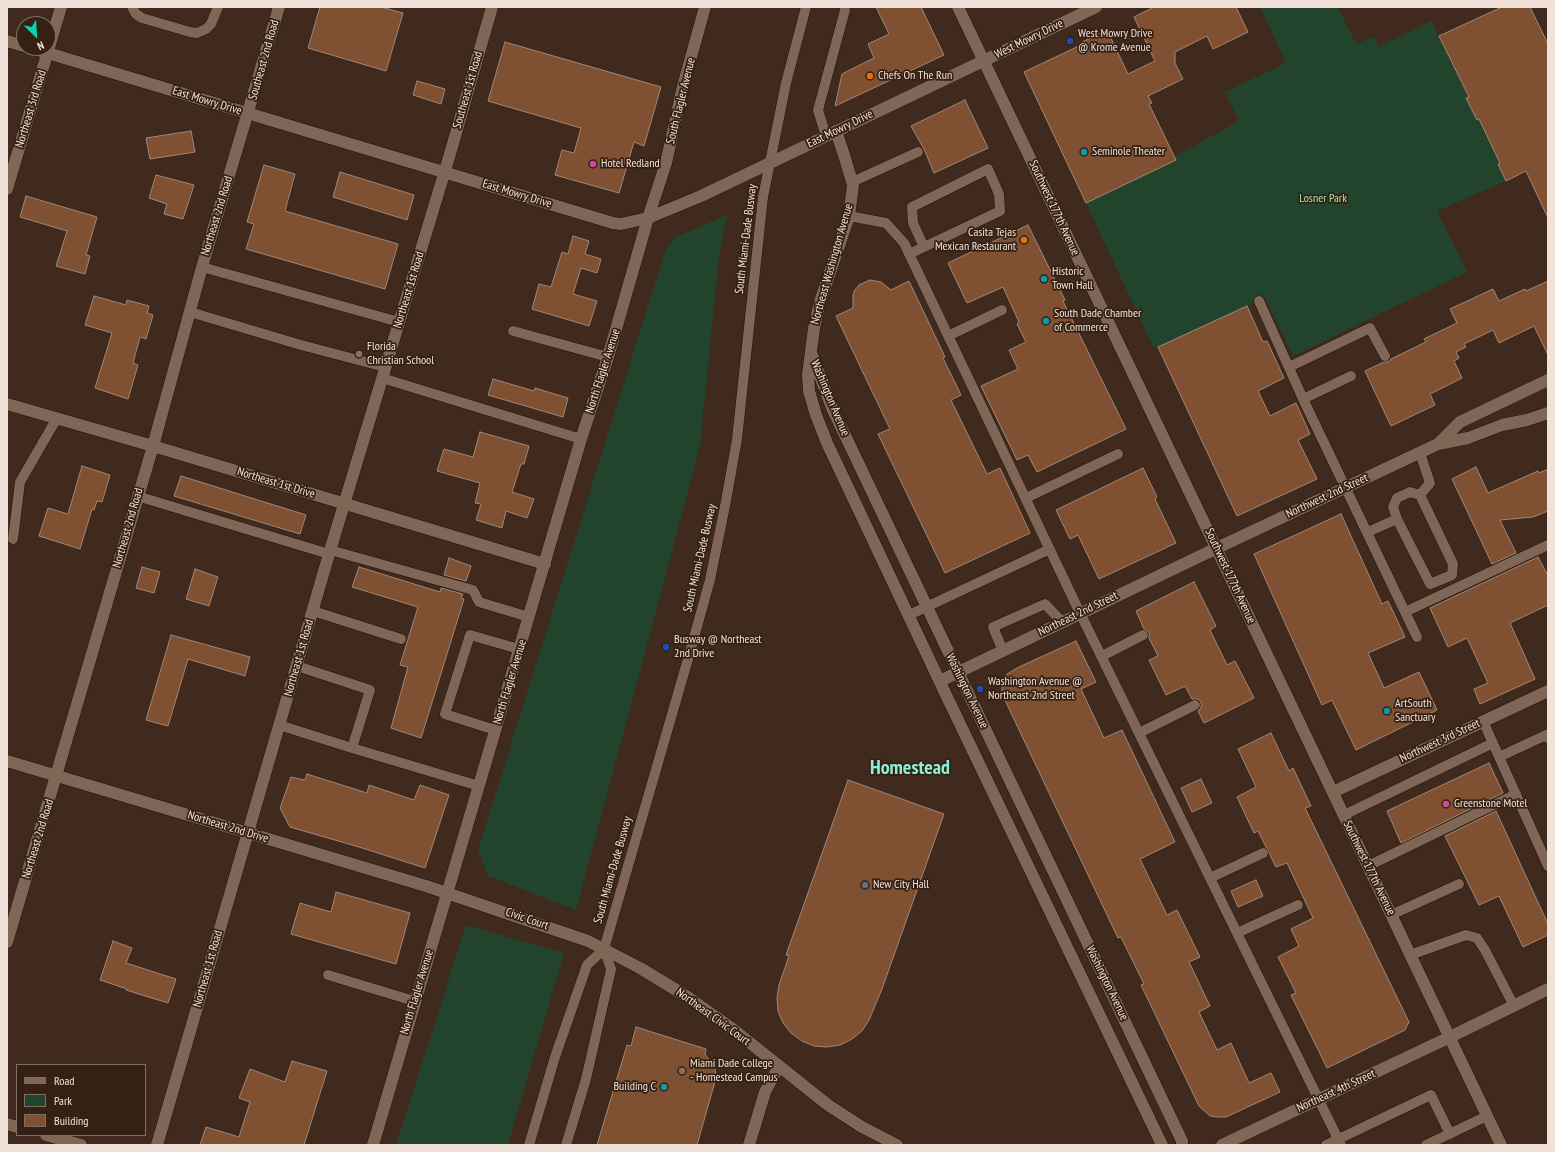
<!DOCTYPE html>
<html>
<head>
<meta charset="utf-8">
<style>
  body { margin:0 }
  #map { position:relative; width:1555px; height:1152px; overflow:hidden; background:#402a1d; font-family:"PT Sans Narrow",sans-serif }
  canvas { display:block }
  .frame { position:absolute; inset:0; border:8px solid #f0e1d9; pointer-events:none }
  .legend { position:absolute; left:16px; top:1064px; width:130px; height:72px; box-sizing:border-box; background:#352113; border:1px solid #806e62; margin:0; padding:5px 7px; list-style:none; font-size:12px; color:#f0e1d9 }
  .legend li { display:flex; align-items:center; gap:8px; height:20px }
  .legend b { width:20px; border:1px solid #806e62 }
  .north { position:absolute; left:16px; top:16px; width:40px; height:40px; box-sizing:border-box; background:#352113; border:1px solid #806e62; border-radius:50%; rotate:155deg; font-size:11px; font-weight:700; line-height:16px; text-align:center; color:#f0e1d9 }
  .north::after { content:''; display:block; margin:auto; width:14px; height:18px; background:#02d5b6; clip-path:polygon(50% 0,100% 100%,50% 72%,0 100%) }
</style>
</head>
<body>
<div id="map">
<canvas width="1555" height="1152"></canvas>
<div class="frame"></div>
<ul class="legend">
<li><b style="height:5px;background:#7f6657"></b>Road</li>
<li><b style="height:11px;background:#22442c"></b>Park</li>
<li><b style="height:11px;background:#7f5032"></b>Building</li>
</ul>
<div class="north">N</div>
</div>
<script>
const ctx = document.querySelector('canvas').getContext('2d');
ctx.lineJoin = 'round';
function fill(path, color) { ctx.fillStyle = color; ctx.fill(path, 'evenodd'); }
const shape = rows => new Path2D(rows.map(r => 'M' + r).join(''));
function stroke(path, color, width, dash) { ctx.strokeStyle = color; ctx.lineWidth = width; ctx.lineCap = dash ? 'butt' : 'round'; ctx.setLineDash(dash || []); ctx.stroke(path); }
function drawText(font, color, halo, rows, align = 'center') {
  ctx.font = font + ' "PT Sans Narrow",sans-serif'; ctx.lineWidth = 3.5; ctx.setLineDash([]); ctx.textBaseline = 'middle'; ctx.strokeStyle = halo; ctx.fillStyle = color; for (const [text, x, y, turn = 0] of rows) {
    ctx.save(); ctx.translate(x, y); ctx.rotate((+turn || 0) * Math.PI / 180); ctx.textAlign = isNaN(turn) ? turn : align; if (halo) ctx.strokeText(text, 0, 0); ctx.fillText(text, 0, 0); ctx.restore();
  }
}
fill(shape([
  [1260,7,1338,7,1356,44,1374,36,1379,47,1431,21,1469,97,1466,98,1477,120,1479,119,1500,163,1498,164,1506,181,1437,211,1467,272,1293,356,1265,298,1154,349,1086,203,1175,160,1174,157,1239,121,1225,92,1286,63],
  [727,215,719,257,700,445,689,488,576,910,488,876,478,850,665,251,674,238],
  [466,925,564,953,508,1145,396,1145]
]), '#22442c');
const building = shape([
  [320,7,381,7,403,13,386,71,308,48,320,7],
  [876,7,921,7,944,55,835,106,842,74,874,58,868,44,889,34,876,7],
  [1154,7,1236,7,1248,32,1213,49,1207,36,1175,52,1175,63,1183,79,1148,96,1152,103,1149,104,1176,160,1086,203,1024,72,1083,44,1082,42,1107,30,1128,74,1155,61,1134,17,1154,7],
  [1502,7,1530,7,1548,44,1548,218,1526,171,1506,181,1498,164,1500,163,1479,119,1477,120,1466,98,1469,97,1439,36,1502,7],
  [505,42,661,87,644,146,634,142,619,193,555,175,562,150,574,153,581,128,488,101,505,42],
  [417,81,445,89,441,104,413,95,417,81],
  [965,100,988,148,934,173,924,149,911,126,965,100],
  [191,131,195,152,150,159,146,138,191,131],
  [264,165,295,174,285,211,398,244,385,289,246,249,254,224,247,222,264,165],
  [340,172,414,195,407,220,333,197,340,172],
  [156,175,194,185,183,219,164,214,167,204,149,198,156,175],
  [26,196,97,217,86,255,90,256,85,274,56,266,67,231,20,217,26,196],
  [1028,225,1065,300,1063,301,1126,429,1037,472,1028,455,1017,460,981,386,1018,369,1009,350,1026,342,1017,324,1019,322,1003,287,967,303,948,263,1028,225],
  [573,236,589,241,585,254,601,259,597,273,581,268,573,294,597,301,589,326,532,309,539,284,551,287,562,252,568,254,573,236],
  [870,280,881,282,891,290,909,281,945,357,943,358,961,395,951,400,987,474,1000,468,1030,533,945,573,878,434,890,429,836,316,853,308,853,295,855,290,859,285,870,280],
  [1548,281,1548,355,1534,326,1499,343,1493,330,1464,344,1466,347,1456,352,1459,358,1454,361,1462,378,1430,394,1435,405,1391,426,1365,371,1384,362,1388,362,1391,359,1426,342,1424,339,1457,323,1450,309,1493,289,1499,301,1525,289,1526,291,1548,281],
  [94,296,126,305,127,300,149,306,147,313,153,315,146,339,140,337,133,363,138,365,128,399,95,388,112,333,85,325,94,296],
  [1247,306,1263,342,1267,341,1284,378,1258,391,1270,416,1296,403,1310,434,1298,440,1317,479,1237,516,1158,347,1247,306],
  [493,379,534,391,535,388,568,398,563,417,488,395,493,379],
  [480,432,529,446,524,464,521,464,512,492,534,499,527,518,506,511,502,528,476,520,481,504,475,503,480,483,437,471,444,449,473,457,480,432],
  [82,466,110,475,102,502,97,501,94,510,92,509,80,549,39,536,48,508,68,514,82,466],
  [1476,467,1488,493,1538,471,1539,473,1548,469,1548,511,1533,517,1500,520,1516,553,1492,564,1452,479,1476,467],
  [1143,468,1157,497,1155,499,1176,543,1099,579,1078,535,1070,539,1056,510,1143,468],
  [181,476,306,515,300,534,174,496,181,476],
  [1341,514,1382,604,1388,601,1405,637,1368,653,1384,688,1419,672,1437,710,1356,750,1332,700,1322,705,1254,554,1341,514],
  [1538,557,1548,576,1548,605,1510,623,1535,679,1480,704,1474,689,1488,683,1467,638,1448,647,1430,608,1538,557],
  [449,558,471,566,466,581,444,575,449,558],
  [142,567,160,572,154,593,136,588,142,567],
  [359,567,440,592,441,588,463,594,461,598,464,599,421,738,391,728,408,667,400,665,418,607,352,587,359,567],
  [195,569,218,577,209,606,186,599,195,569],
  [1194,582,1216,626,1210,630,1227,665,1235,661,1254,698,1204,723,1198,711,1201,708,1201,702,1198,699,1192,699,1185,686,1166,695,1149,660,1158,656,1149,638,1149,632,1144,629,1136,611,1194,582],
  [171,635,250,657,245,676,188,659,168,726,146,720,171,635],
  [1076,641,1096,682,1081,689,1104,738,1122,730,1175,842,1140,859,1167,915,1177,910,1200,957,1189,962,1210,1006,1199,1012,1217,1050,1231,1043,1249,1083,1271,1073,1280,1092,1226,1117,1217,1117,1210,1116,1199,1106,1141,985,1144,984,1121,937,1118,938,1002,694,1002,682,1007,674,1019,667,1076,641],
  [1271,733,1289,771,1293,768,1311,806,1305,808,1409,1022,1405,1030,1327,1068,1291,995,1296,993,1278,957,1299,946,1291,929,1313,918,1287,863,1276,867,1258,831,1254,833,1237,797,1256,787,1238,749,1271,733],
  [1489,763,1503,793,1401,843,1387,811,1489,763],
  [307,774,367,793,369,785,414,800,420,785,449,795,425,868,359,847,290,827,280,808,291,777,305,780,307,774],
  [1201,779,1212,803,1192,812,1181,788,1201,779],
  [848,780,944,814,882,989,869,1020,862,1031,852,1039,840,1045,827,1047,814,1046,802,1041,791,1033,783,1023,778,1011,777,998,779,985,789,956,786,955,848,780],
  [1496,811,1548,924,1548,935,1523,947,1499,896,1479,905,1445,836,1496,811],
  [1256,880,1263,896,1238,907,1231,891,1256,880],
  [336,892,410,913,396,964,291,934,300,903,331,912,336,892],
  [113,941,132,948,126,963,176,979,168,1003,126,990,127,989,100,980,113,941],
  [636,1027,706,1049,705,1054,715,1069,716,1078,697,1145,597,1145,627,1045,631,1046,636,1027],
  [292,1061,327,1071,304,1145,200,1145,206,1127,239,1137,250,1102,239,1098,250,1069,285,1082,292,1061]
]);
fill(building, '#7f5032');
stroke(building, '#a18777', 1);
const lane = shape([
  [132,7,136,14,142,18,190,32,197,33,206,29,211,24,218,7],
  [826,136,818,110,845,10],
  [852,182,918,152],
  [849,216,886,223,904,243,1080,613,1341,1145],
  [909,254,924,247,1000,211,999,194,988,169,912,207,913,223,924,247],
  [202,267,399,322],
  [1259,301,1303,399,1417,637],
  [190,312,301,345,385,367],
  [513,331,608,357],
  [948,336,1002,310],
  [1289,367,1370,328,1385,356],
  [382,378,581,439],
  [1303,399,1351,376],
  [1420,495,1430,483,1420,453],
  [137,496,329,554],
  [1026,498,1118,454],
  [1368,532,1397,519,1430,584,1452,575,1453,564,1420,495,1410,492,1397,498,1393,507,1397,519],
  [13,539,20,482,57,418],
  [330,550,473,590,479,602,529,617],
  [313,611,401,639],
  [1405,612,1548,545],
  [909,615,1050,549],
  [1003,651,993,627,1045,604,1062,622],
  [1102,656,1143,635],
  [1483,721,1548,866],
  [279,725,352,748,370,690,297,666],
  [495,730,445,714,470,635,519,649],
  [1139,733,1195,705],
  [352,748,479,786],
  [1499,757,1546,735,1548,738],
  [1344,815,1493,743],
  [1368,866,1516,794],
  [1210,878,1263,853],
  [1391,915,1459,884],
  [1237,933,1298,905],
  [1410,955,1466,935,1477,938,1485,950,1514,1006],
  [328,975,414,1001],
  [529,1145,555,1057,587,965,604,949,688,659,710,580,726,501,737,439,763,197,786,83,806,7],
  [566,1145,586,1079,610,974,611,969,604,949],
  [1326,1145,1431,1095,1450,1134],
  [1426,1145,1487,1116]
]);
const street = shape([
  [836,131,844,155,853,185,849,216,820,302,814,328,808,375,809,391,816,415,827,443,948,699,1162,1145],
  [7,189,61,7],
  [812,355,832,408,1182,1141,1182,1145],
  [7,404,153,446,545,564],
  [1438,444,1460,422,1548,380],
  [940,681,1217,548,1438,444,1468,438,1502,425,1527,420,1548,413],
  [1333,792,1548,691],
  [7,942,153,446,202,267,279,7],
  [1450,1037,1548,989],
  [7,1124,17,1127],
  [46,1135,81,1145],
  [157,1145,329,554,450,154,492,7],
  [749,1145,765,1092,779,1066]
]);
const secondary = shape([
  [958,7,1501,1145],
  [7,41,24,46],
  [31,48,613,223,621,224,648,218,701,196,1096,7],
  [7,761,426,886,588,941,640,968,686,996,734,1030,828,1105,862,1127,897,1145],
  [373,1145,581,439,608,357,648,218,666,163,683,86,705,7],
  [1222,1145,1450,1037]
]);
stroke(lane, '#261206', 11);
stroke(street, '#261206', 13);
stroke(secondary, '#261206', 13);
stroke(lane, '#7f6657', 10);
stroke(street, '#7f6657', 12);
stroke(secondary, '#7f6657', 12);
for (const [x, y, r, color] of [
  [1070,41,4,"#1a4fb4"],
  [870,76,4,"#e8710a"],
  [1084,152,4,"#0f9aa8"],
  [593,164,4,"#d1479c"],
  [1024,240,4,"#e8710a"],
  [1044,279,4,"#0f9aa8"],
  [1046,321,4,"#0f9aa8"],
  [359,354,4,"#8d6e63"],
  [666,647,4,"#1a4fb4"],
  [980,689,4,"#1a4fb4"],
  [1387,711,4,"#0f9aa8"],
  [1446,804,4,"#d1479c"],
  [865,885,4,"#5c6f8a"],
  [682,1071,4,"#8d6e63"],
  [664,1087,4,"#0f9aa8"]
]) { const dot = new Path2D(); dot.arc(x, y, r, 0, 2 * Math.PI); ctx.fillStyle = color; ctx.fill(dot); stroke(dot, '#352113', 1.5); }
drawText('12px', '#f0e1d9', '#352113', [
  ["West Mowry Drive",1078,34],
  ["@ Krome Avenue",1078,48],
  ["Chefs On The Run",878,76],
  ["Seminole Theater",1092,152],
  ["Hotel Redland",601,164],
  ["Casita Tejas",1016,233,"right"],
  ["Mexican Restaurant",1016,247,"right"],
  ["Historic",1052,272],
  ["Town Hall",1052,286],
  ["South Dade Chamber",1054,314],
  ["of Commerce",1054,328],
  ["Florida",367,347],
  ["Christian School",367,361],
  ["Busway @ Northeast",674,640],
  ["2nd Drive",674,654],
  ["Washington Avenue @",988,682],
  ["Northeast 2nd Street",988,696],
  ["ArtSouth",1395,704],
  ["Sanctuary",1395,718],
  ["Greenstone Motel",1454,804],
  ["New City Hall",873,885],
  ["Miami Dade College",690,1064],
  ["- Homestead Campus",690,1078],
  ["Building C",656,1087,"right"]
], 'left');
drawText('12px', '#f0e1d9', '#352113', [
  ["West Mowry Drive",1029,39,-26],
  ["Southeast 2nd Road",264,60,-74],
  ["Southeast 1st Road",468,90,-74],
  ["East Mowry Drive",207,101,17],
  ["South Flagler Avenue",681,101,-76],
  ["Northeast 3rd Road",31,109,-73],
  ["East Mowry Drive",840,129,-26],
  ["East Mowry Drive",517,194,17],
  ["Southwest 177th Avenue",1054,208,65],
  ["Northeast 2nd Road",217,216,-73],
  ["South Miami-Dade Busway",746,239,-83],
  ["Northeast Washington Avenue",832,264,-74],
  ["Northeast 1st Road",409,290,-73],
  ["North Flagler Avenue",603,371,-72],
  ["Washington Avenue",830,398,67],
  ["Northeast 1st Drive",276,483,17],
  ["Northwest 2nd Street",1327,496,-25],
  ["Northeast 2nd Road",128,528,-74],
  ["South Miami-Dade Busway",700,558,-77],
  ["Southwest 177th Avenue",1230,576,65],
  ["Northeast 2nd Street",1078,614,-26],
  ["Northeast 1st Road",299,658,-74],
  ["North Flagler Avenue",510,682,-73],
  ["Washington Avenue",967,691,64],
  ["Northwest 3rd Street",1440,741,-25],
  ["Northeast 2nd Drive",228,827,17],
  ["Northeast 2nd Road",38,839,-73],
  ["Southwest 177th Avenue",1369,868,64],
  ["South Miami-Dade Busway",613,870,-74],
  ["Civic Court",527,919,19],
  ["Northeast 1st Road",208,969,-74],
  ["Washington Avenue",1107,983,64],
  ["North Flagler Avenue",417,992,-73],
  ["Northeast Civic Court",713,1017,36],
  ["Northeast 4th Street",1336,1091,-25]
]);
drawText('12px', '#9de8b1', '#352113', [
  ["Losner Park",1323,199]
]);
drawText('bold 20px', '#8befd8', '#352113', [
  ["Homestead",910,768]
]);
</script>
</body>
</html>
